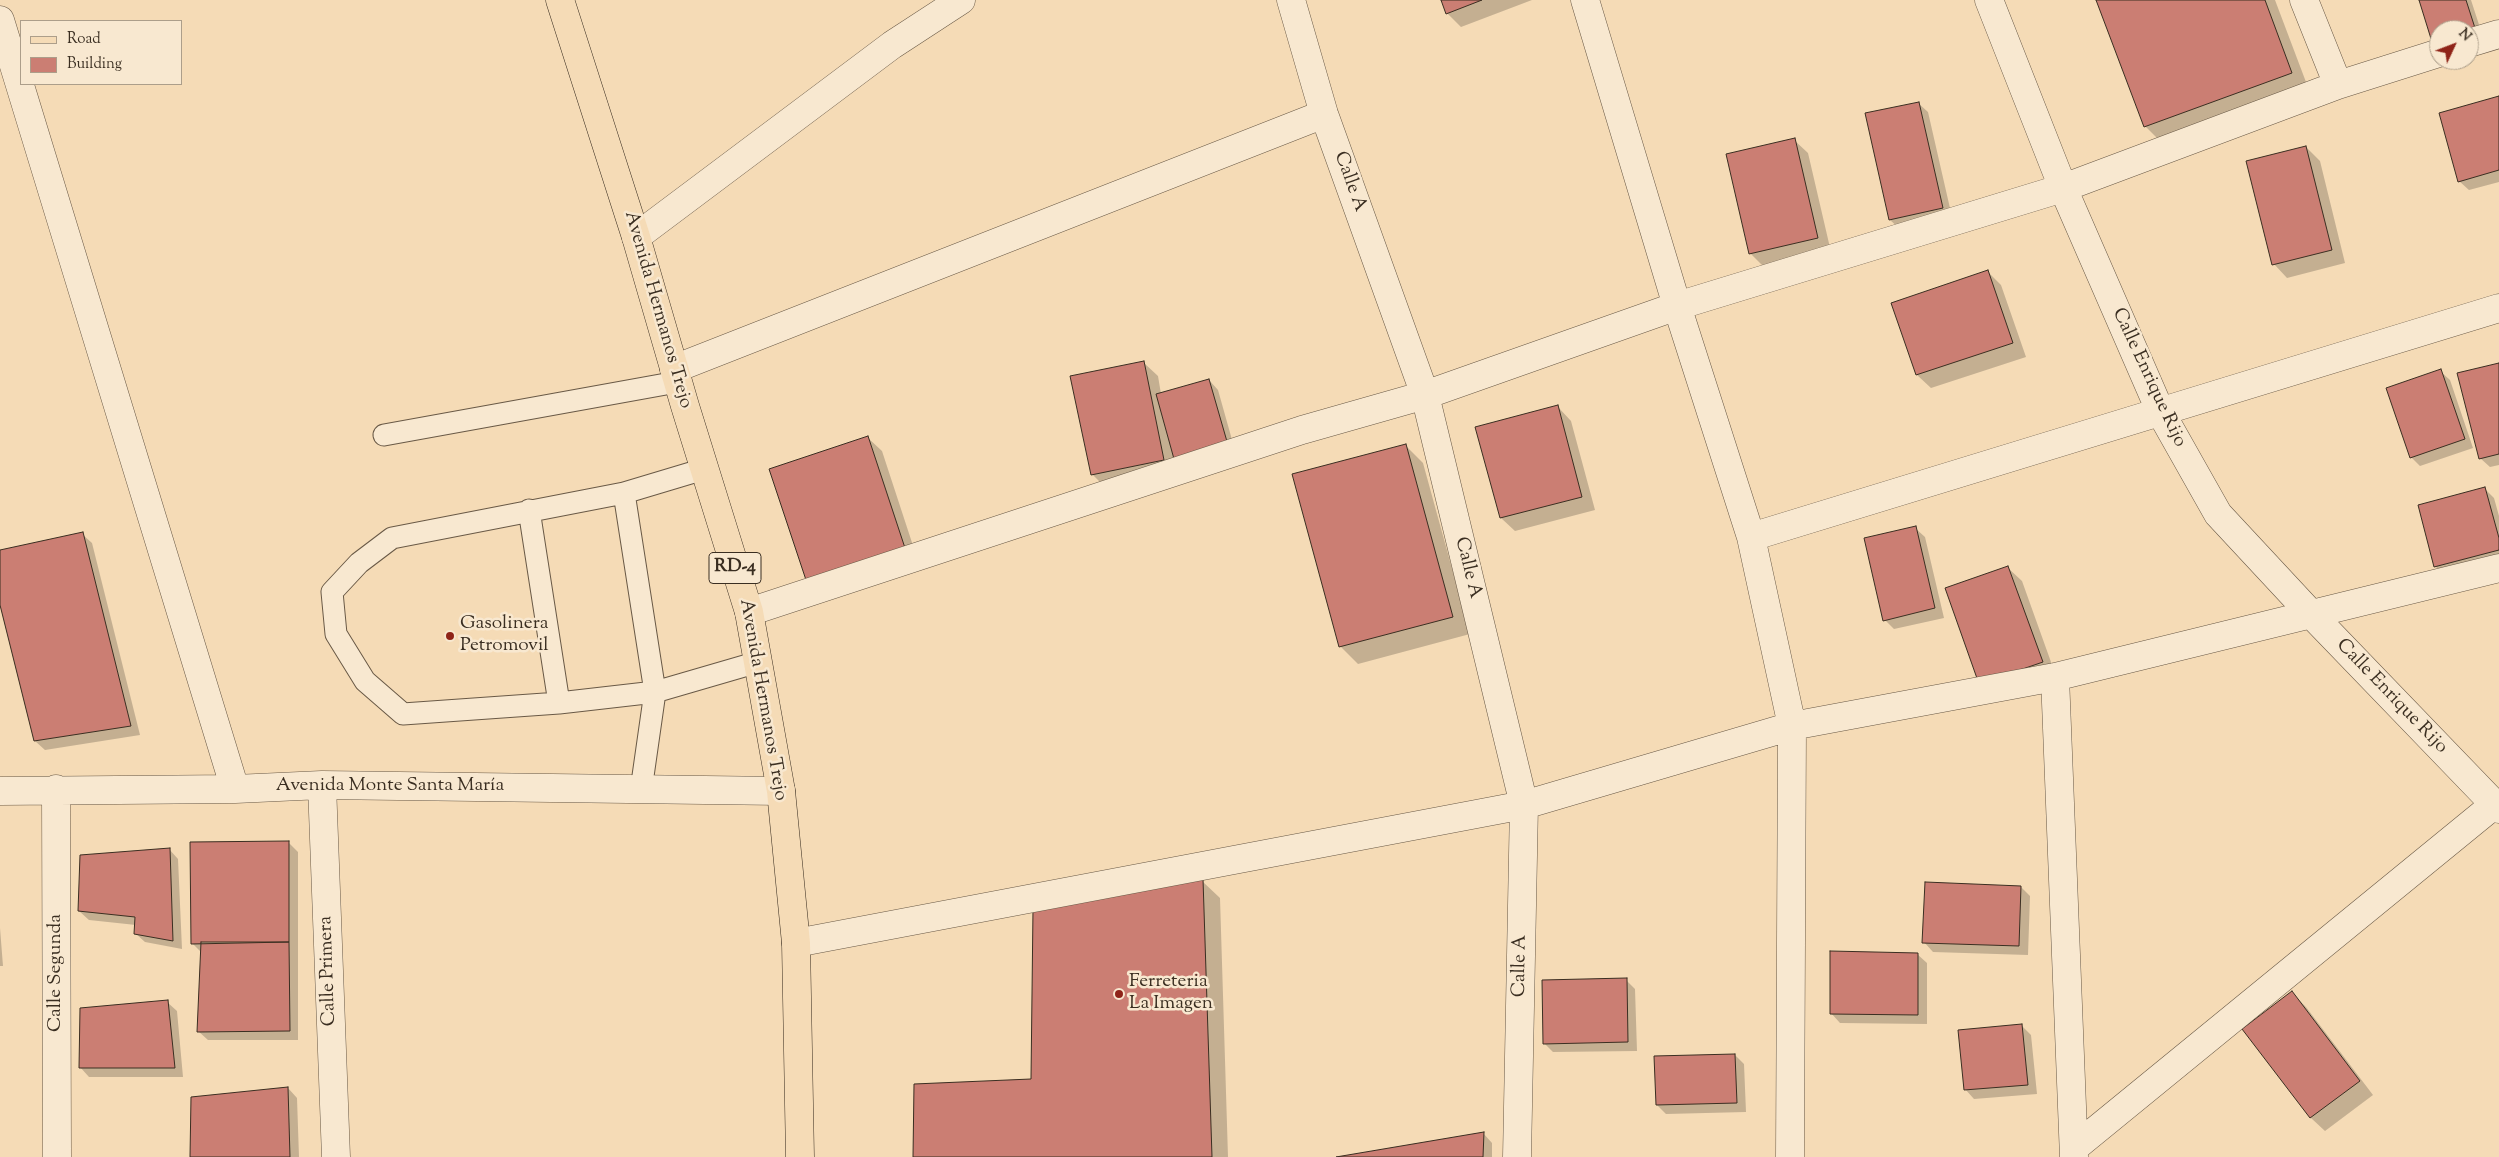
<!DOCTYPE html>
<html>
<head>
<meta charset="utf-8">
<style>
  body { margin:0 }
  #map { position:relative; width:2499px; height:1157px; overflow:hidden; background:#f5dbb6; font-family:"Sorts Mill Goudy",serif }
  canvas { display:block }
  .legend { position:absolute; left:20px; top:20px; width:162px; height:65px; box-sizing:border-box; background:#f8e8d0; border:1px solid #ac9e8a; margin:0; padding:6px 9px; list-style:none; font-size:15px; color:#3a2e21 }
  .legend li { display:flex; align-items:center; gap:10px; height:25px }
  .legend b { width:25px; border:1px solid #ac9e8a }
  .north { position:absolute; left:2429px; top:20px; width:50px; height:50px; box-sizing:border-box; background:#f8e8d0; border:1px solid #ac9e8a; border-radius:50%; rotate:47deg; font-size:14px; font-weight:700; line-height:20px; text-align:center; color:#3a2e21 }
  .north::after { content:''; display:block; margin:auto; width:18px; height:22px; background:#8f2418; clip-path:polygon(50% 0,100% 100%,50% 72%,0 100%) }
</style>
</head>
<body>
<div id="map">
<canvas width="2499" height="1157"></canvas>
<ul class="legend">
<li><b style="height:6px;background:#f5dbb6"></b>Road</li>
<li><b style="height:14px;background:#cb7e73"></b>Building</li>
</ul>
<div class="north">N</div>
</div>
<script>
const ctx = document.querySelector('canvas').getContext('2d');
ctx.lineJoin = 'round';
function fill(path, color) { ctx.fillStyle = color; ctx.fill(path, 'evenodd'); }
const shape = rows => new Path2D(rows.map(r => 'M' + r).join(''));
function stroke(path, color, width, dash) { ctx.strokeStyle = color; ctx.lineWidth = width; ctx.lineCap = dash ? 'butt' : 'round'; ctx.setLineDash(dash || []); ctx.stroke(path); }
function drawText(font, color, halo, rows, align = 'center') {
  ctx.font = font + ' "Sorts Mill Goudy",serif'; ctx.lineWidth = 5; ctx.setLineDash([]); ctx.textBaseline = 'middle'; ctx.strokeStyle = halo; ctx.fillStyle = color; for (const [text, x, y, turn = 0] of rows) {
    ctx.save(); ctx.translate(x, y); ctx.rotate((+turn || 0) * Math.PI / 180); ctx.textAlign = isNaN(turn) ? turn : align; if (halo) ctx.strokeText(text, 0, 0); ctx.fillText(text, 0, 0); ctx.restore();
  }
}
fill(shape([
  [1442,0,1532,0,1461,27,1447,13],
  [2098,0,2275,0,2309,90,2163,144,2145,126],
  [2420,0,2471,0,2483,37,2469,30,2439,30,2439,47],
  [2499,97,2499,182,2469,190,2459,181],
  [1918,103,1928,112,1952,217,1900,229,1890,220],
  [1794,140,1808,153,1831,252,1764,267,1750,253],
  [2306,147,2320,161,2345,263,2287,278,2274,264],
  [1988,272,2001,285,2026,357,1931,388,1917,375,1893,303],
  [1144,363,1158,376,1161,394,1209,380,1218,390,1236,454,1106,488,1092,474],
  [2499,365,2499,465,2490,467,2480,458],
  [2440,371,2450,380,2473,448,2420,466,2411,457],
  [1558,407,1571,421,1595,510,1515,531,1501,518],
  [868,438,882,451,919,564,822,596],
  [1405,445,1423,463,1470,634,1358,664,1340,646],
  [2485,489,2494,498,2499,516,2499,561,2445,575,2435,566],
  [1915,528,1925,537,1944,618,1894,629,1885,620],
  [82,534,92,543,140,735,45,750,35,741,0,599,0,551],
  [2008,568,2022,581,2056,676,1994,697],
  [288,842,298,852,298,1040,208,1040,198,1031,202,953,192,943],
  [169,849,178,859,182,949,145,942,135,933,136,925,89,920,79,911],
  [1202,881,1220,898,1228,1157,915,1157,1032,1080],
  [2021,887,2030,896,2028,955,1933,952,1924,942],
  [0,928,3,966,0,966],
  [1917,954,1927,963,1927,1024,1840,1023,1831,1013],
  [1626,980,1635,989,1637,1051,1553,1052,1544,1043],
  [2292,993,2306,1007,2373,1095,2325,1131,2311,1118,2244,1029],
  [167,1002,177,1011,183,1077,89,1077,80,1067],
  [2022,1026,2031,1035,2037,1094,1974,1099,1965,1089],
  [1735,1055,1744,1064,1746,1112,1666,1114,1657,1105],
  [288,1088,297,1098,299,1157,192,1157],
  [1483,1133,1492,1143,1492,1157,1344,1157]
]), '#0003');
const building = shape([
  [1441,0,1482,0,1446,14,1441,0],
  [2096,0,2265,0,2292,73,2144,127,2096,0],
  [2419,0,2466,0,2475,28,2439,30,2439,39,2432,42,2419,0],
  [2499,96,2499,170,2458,182,2439,113,2499,96],
  [1919,102,1943,208,1889,220,1865,113,1919,102],
  [1795,138,1818,238,1749,254,1726,154,1795,138],
  [2306,146,2332,250,2272,265,2246,161,2306,146],
  [1988,270,2013,343,1916,375,1891,303,1988,270],
  [1144,361,1164,460,1091,475,1070,376,1144,361],
  [2499,363,2499,454,2479,459,2457,373,2499,363],
  [2441,369,2465,439,2410,458,2386,388,2441,369],
  [1209,379,1228,445,1174,459,1156,394,1209,379],
  [1558,405,1582,497,1500,518,1475,427,1558,405],
  [868,436,906,551,807,583,769,469,868,436],
  [1406,444,1453,617,1339,647,1292,474,1406,444],
  [2485,487,2499,538,2499,550,2434,567,2418,505,2485,487],
  [1916,526,1935,608,1883,621,1864,538,1916,526],
  [83,532,131,726,34,741,0,605,0,550,83,532],
  [2008,566,2043,662,1979,684,1945,588,2008,566],
  [289,841,289,942,191,944,190,842,289,841],
  [170,848,173,941,134,934,135,917,78,911,80,855,170,848],
  [1203,879,1212,1157,913,1157,914,1084,1031,1079,1033,909,1203,879],
  [1925,882,2021,886,2019,946,1922,943,1925,882],
  [201,942,289,942,290,1031,197,1032,201,942],
  [1830,951,1918,953,1918,1015,1830,1014,1830,951],
  [1627,978,1628,1042,1543,1044,1542,980,1627,978],
  [2292,991,2360,1081,2310,1118,2242,1029,2292,991],
  [168,1000,175,1068,79,1068,80,1008,168,1000],
  [2022,1024,2028,1085,1964,1090,1958,1030,2022,1024],
  [1735,1054,1737,1103,1656,1105,1654,1056,1735,1054],
  [288,1087,290,1157,190,1157,191,1097,288,1087],
  [1484,1132,1483,1157,1336,1157,1484,1132]
]);
fill(building, '#cb7e73');
stroke(building, '#3a2e21', 1);
const service = shape([
  [384,435,677,382],
  [624,493,655,692,559,703,403,714,365,681,336,634,332,592,359,563,392,538,624,493],
  [624,493,704,469],
  [529,510,559,703],
  [641,790,655,692,758,662]
]);
const minor = shape([
  [1291,0,1324,114,1425,395,1524,805,1517,1157],
  [1585,0,1677,306,1751,537,1792,726,1790,1157],
  [1989,0,2063,188,2161,413,2218,514,2312,615,2499,809],
  [2304,0,2338,85],
  [0,20,235,789],
  [2469,43,2499,34],
  [636,237,892,45,961,0],
  [674,369,1324,114],
  [1751,537,2499,308],
  [749,612,1302,430,1425,395,1677,306,2063,188,2338,85,2439,53],
  [2055,677,2074,1157],
  [322,785,336,1157],
  [56,789,57,1157],
  [0,791,235,789,322,785,781,791],
  [796,943,1524,805,1792,726,2055,677,2499,568],
  [2074,1148,2495,804]
]);
const primary = shape([
  [560,0,636,237,685,406,749,612,781,791,796,943,800,1157]
]);
stroke(service, '#695946', 23);
stroke(minor, '#695946', 29);
stroke(primary, '#3a2e21', 29);
stroke(service, '#f8e8d0', 21);
stroke(minor, '#f8e8d0', 28);
stroke(primary, '#f5dbb6', 28);
for (const [x, y, r, color] of [
  [450,636,5,"#8f2418"],
  [1119,994,5,"#8f2418"]
]) { const dot = new Path2D(); dot.arc(x, y, r, 0, 2 * Math.PI); ctx.fillStyle = color; ctx.fill(dot); stroke(dot, '#f8e8d0', 2); }
for (const [x, y, w] of [
  [735,568,52]
]) { const box = new Path2D(); box.roundRect(x - w / 2, y - 15.5, w, 31, 4); ctx.fillStyle = '#f8e8d0'; ctx.fill(box); stroke(box, '#3a2e21', 1); }
drawText('bold 18px', '#3a2e21', null, [
  ["RD-4",735,568]
]);
drawText('19px', '#3a2e21', '#f8e8d0', [
  ["Calle A",1349,182,70],
  ["Avenida Hermanos Trejo",657,310,74],
  ["Calle Enrique Rijo",2148,378,65],
  ["Calle A",1467,568,76],
  ["Calle Enrique Rijo",2391,697,46],
  ["Avenida Hermanos Trejo",762,700,80],
  ["Avenida Monte Santa María",390,787],
  ["Calle A",1521,966,-89],
  ["Calle Primera",329,971,-92],
  ["Calle Segunda",57,973,-90]
]);
drawText('19px', '#3a2e21', '#f8e8d0', [
  ["Gasolinera",460,625],
  ["Petromovil",460,647],
  ["Ferreteria",1129,983],
  ["La Imagen",1129,1005]
], 'left');
</script>
</body>
</html>
